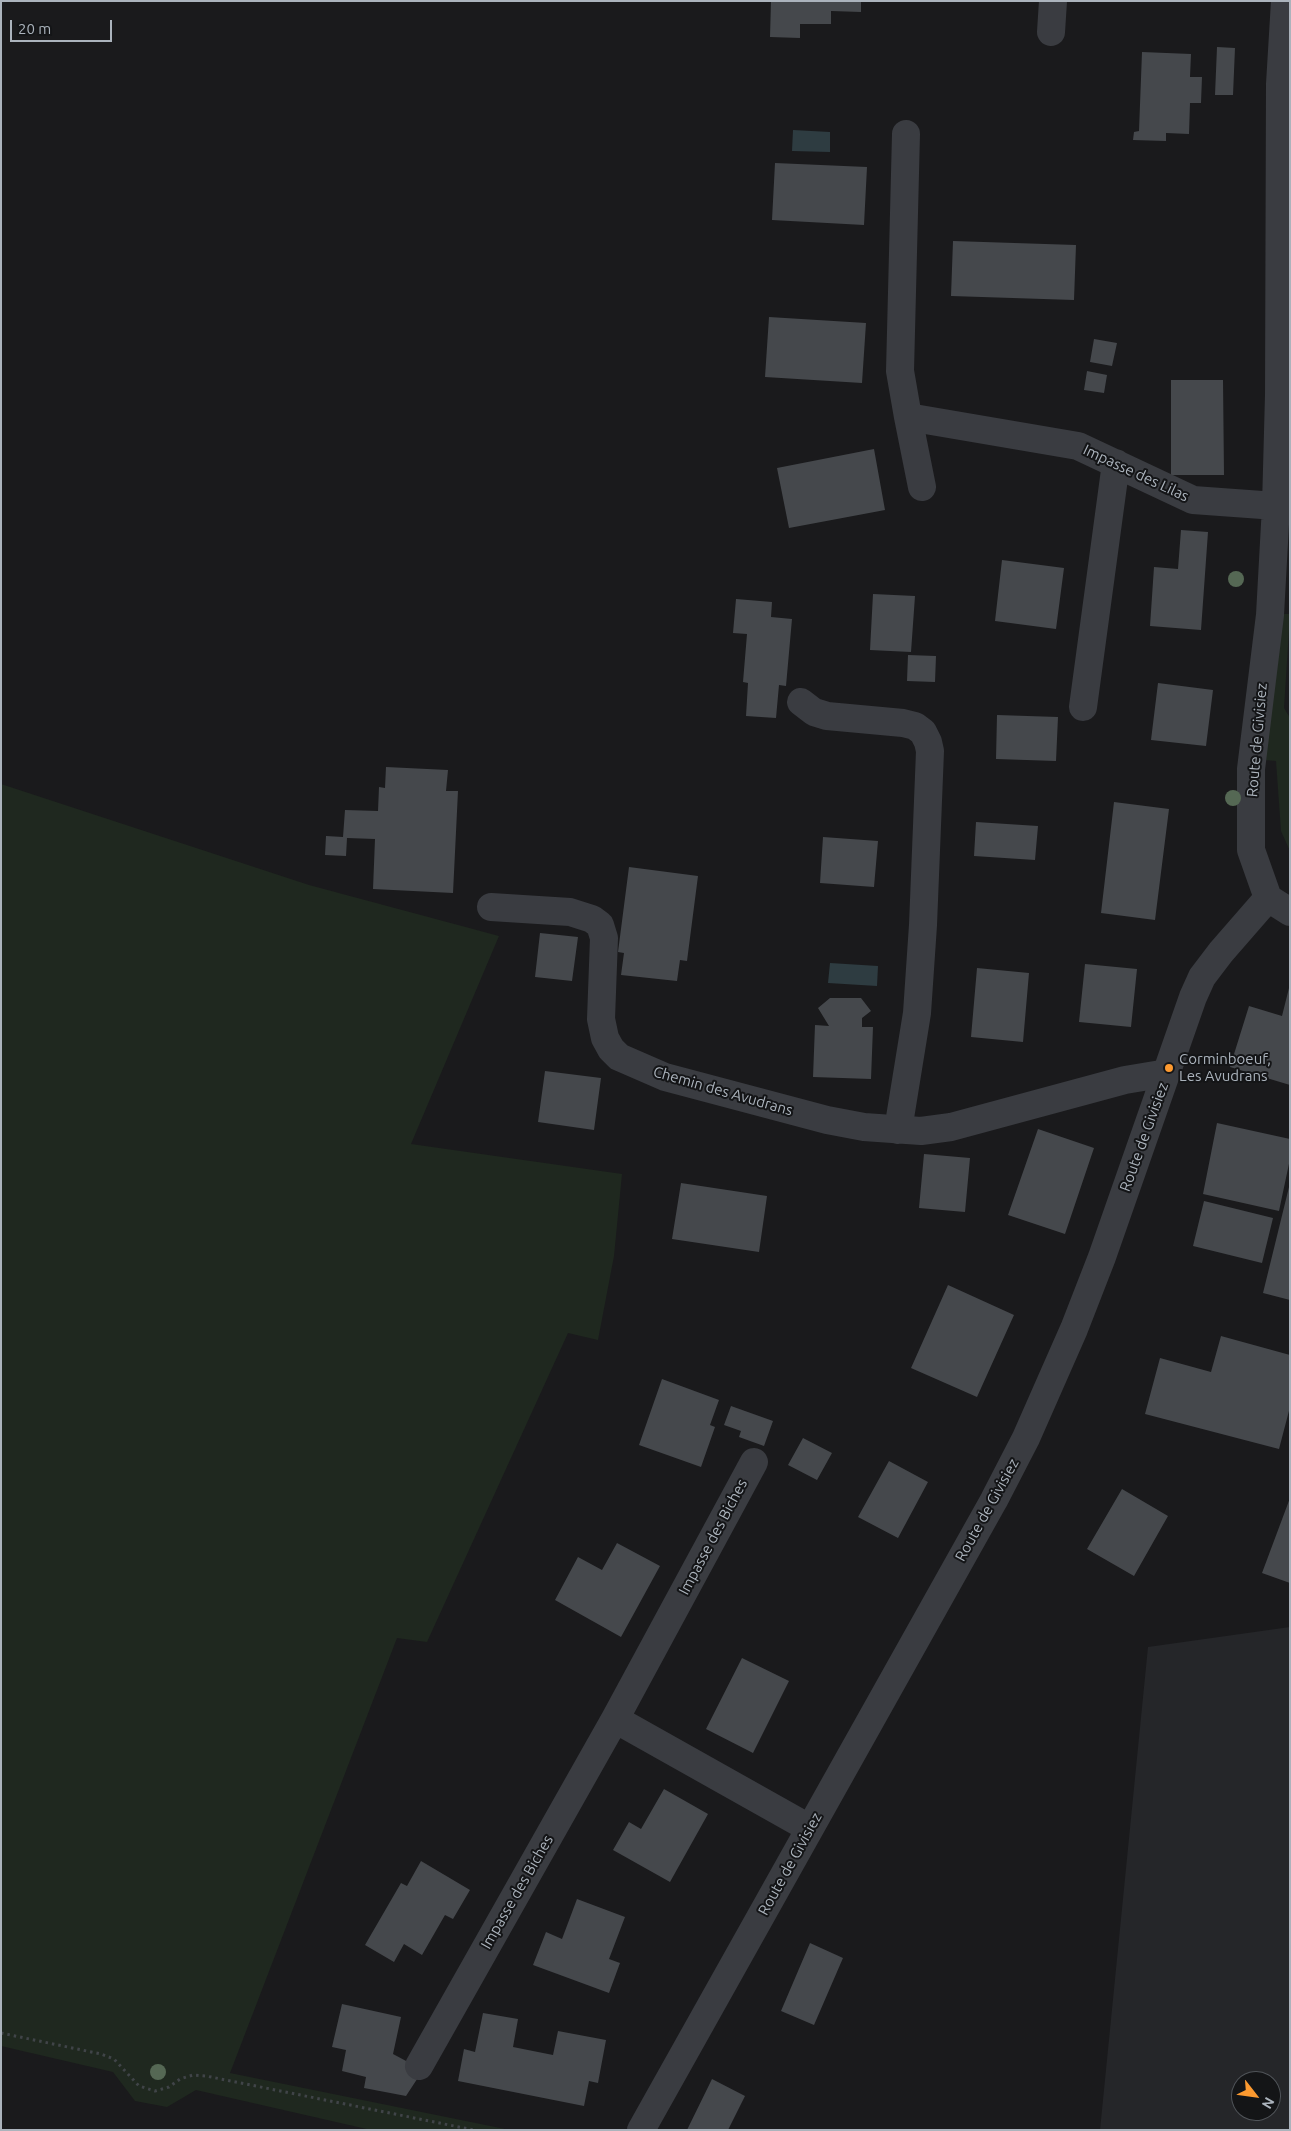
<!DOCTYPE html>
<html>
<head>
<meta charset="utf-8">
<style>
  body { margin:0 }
  #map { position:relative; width:1291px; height:2131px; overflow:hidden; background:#1a1a1c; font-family:Ubuntu,sans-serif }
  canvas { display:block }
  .frame { position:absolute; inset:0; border:2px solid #abb3bc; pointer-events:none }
  .north { position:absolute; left:1231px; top:2071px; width:50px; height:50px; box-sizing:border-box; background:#141517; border:1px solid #505459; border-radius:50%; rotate:120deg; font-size:14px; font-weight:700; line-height:20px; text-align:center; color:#abb3bc }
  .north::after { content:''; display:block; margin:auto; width:18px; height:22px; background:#fd9a30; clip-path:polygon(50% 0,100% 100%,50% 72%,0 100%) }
  .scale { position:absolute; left:10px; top:20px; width:102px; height:22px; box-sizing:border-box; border:2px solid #abb3bc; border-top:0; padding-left:6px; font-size:15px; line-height:18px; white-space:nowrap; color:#abb3bc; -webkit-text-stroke:4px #141517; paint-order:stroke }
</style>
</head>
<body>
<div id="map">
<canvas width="1291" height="2131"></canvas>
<div class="frame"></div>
<div class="north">N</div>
<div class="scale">20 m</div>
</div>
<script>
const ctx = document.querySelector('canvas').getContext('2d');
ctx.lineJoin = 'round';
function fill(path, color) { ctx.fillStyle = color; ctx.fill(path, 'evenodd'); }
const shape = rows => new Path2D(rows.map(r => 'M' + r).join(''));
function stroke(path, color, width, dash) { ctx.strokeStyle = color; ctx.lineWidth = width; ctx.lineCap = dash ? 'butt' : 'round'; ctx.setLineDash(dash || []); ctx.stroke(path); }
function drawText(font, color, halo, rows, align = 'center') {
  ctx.font = font + ' Ubuntu,sans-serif'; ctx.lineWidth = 4; ctx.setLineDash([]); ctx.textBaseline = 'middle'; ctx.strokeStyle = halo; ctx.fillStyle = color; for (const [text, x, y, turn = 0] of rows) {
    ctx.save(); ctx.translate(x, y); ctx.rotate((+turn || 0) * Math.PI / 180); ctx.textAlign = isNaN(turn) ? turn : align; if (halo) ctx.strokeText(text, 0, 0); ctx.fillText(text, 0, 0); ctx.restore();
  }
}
fill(shape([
  [1290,1627,1290,2130,1100,2130,1148,1647],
  [1241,2081,1271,2081,1271,2111,1241,2111]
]), '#252629');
fill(shape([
  [1282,614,1290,614,1284,708,1290,718,1290,851,1281,831,1276,761,1265,760],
  [1,784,309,885,499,936,411,1144,622,1174,614,1256,598,1340,568,1333,427,1642,397,1638,230,2073,510,2130,371,2130,196,2090,167,2107,135,2101,113,2072,1,2046]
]), '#1f281f');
fill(shape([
  [793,130,830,132,830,152,792,151],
  [830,963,878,966,877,986,828,983]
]), '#2e3c41');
fill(shape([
  [771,1,861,1,861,12,831,11,831,24,800,24,800,38,770,37],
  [1217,47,1235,48,1233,95,1215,95],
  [1142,52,1191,54,1190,77,1202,77,1201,103,1190,103,1189,134,1166,133,1166,141,1133,140,1134,132,1139,131],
  [775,163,867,167,864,225,772,220],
  [953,241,1076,245,1074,300,951,296],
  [769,317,866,323,862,383,765,377],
  [1094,339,1117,343,1112,366,1090,362],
  [1087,371,1107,375,1104,393,1084,390],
  [1171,380,1223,380,1224,475,1171,475],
  [874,449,885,510,789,528,777,468],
  [1181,530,1208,532,1201,630,1150,626,1154,567,1178,569],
  [1002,560,1064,568,1056,629,995,621],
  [873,594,915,596,911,652,870,650],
  [736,599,772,602,771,617,792,619,786,686,779,685,776,718,746,716,748,683,743,682,747,634,733,633],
  [908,655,936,656,935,682,907,681],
  [1158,683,1213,690,1206,746,1151,740],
  [997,715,1058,717,1056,761,996,759],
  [386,767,448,770,446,791,458,791,453,893,373,889,375,839,347,838,346,856,325,855,326,836,343,837,345,810,378,811,379,787,385,788],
  [1114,802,1169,809,1155,920,1101,913],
  [976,822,1038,826,1035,860,974,856],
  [823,837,878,841,874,887,820,883],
  [629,867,698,876,687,961,680,960,677,981,621,975,624,953,618,952],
  [540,933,578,937,572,981,535,977],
  [1085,964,1137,969,1131,1027,1079,1022],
  [977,968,1029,973,1023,1042,971,1037],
  [1289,988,1290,1085,1230,1067,1249,1006,1282,1016],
  [830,998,861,998,871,1011,862,1018,862,1027,873,1027,871,1079,813,1077,815,1025,829,1026,818,1008],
  [545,1071,601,1078,594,1130,538,1122],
  [1217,1123,1290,1139,1290,1159,1279,1211,1203,1194],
  [1038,1129,1094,1148,1065,1234,1008,1215],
  [924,1154,970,1158,965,1212,919,1208],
  [681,1183,767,1196,759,1252,672,1239],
  [1289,1187,1290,1187,1290,1300,1263,1293],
  [1204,1201,1273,1218,1262,1263,1193,1246],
  [948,1285,1014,1315,977,1397,911,1368],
  [1221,1336,1290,1355,1290,1407,1279,1449,1145,1414,1160,1358,1211,1372],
  [662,1379,719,1400,710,1425,715,1427,701,1467,639,1445],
  [731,1406,773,1421,764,1446,739,1437,741,1431,724,1425],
  [803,1438,832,1453,817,1480,788,1465],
  [889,1461,928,1482,898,1538,858,1517],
  [1122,1489,1168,1516,1134,1576,1087,1549],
  [1290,1498,1290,1583,1262,1573],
  [617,1543,660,1566,621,1637,555,1600,578,1557,602,1570],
  [742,1658,789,1681,753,1753,706,1729],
  [664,1789,708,1814,670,1882,613,1850,629,1822,641,1829],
  [421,1861,470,1890,453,1919,445,1915,422,1955,404,1944,394,1962,365,1945,401,1883,407,1886],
  [577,1899,625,1917,609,1959,620,1963,609,1993,533,1965,546,1932,562,1939],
  [810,1943,843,1958,814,2025,781,2011],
  [342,2004,401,2017,393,2054,423,2070,406,2096,364,2088,366,2077,342,2071,346,2050,332,2047],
  [483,2013,518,2019,513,2047,553,2055,558,2031,606,2040,598,2083,589,2081,584,2106,458,2081,464,2049,475,2052],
  [712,2079,745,2096,728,2130,687,2130]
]), '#45484c');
stroke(shape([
  [1,2033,101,2054,114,2059,139,2086,155,2091,169,2087,180,2079,193,2075,206,2076,474,2130]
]), '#404448', 3, [2.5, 4]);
stroke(shape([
  [1051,32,1053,1],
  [906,134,900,371,908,417,1078,446,1193,500,1276,506],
  [908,417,922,487],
  [801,702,814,712,827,716,903,723,915,726,923,732,928,742,930,751,923,925,917,1013,898,1130],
  [1083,707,1116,463],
  [1268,898,1251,850,1251,769,1270,615,1276,506,1279,395,1280,84,1285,1],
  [1268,898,1290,912],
  [491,907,570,912,592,919,600,925,604,938,601,1019,605,1038,611,1049,619,1057,665,1077,827,1120,864,1127,921,1131,951,1127,1125,1080,1167,1073],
  [615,1719,809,1828],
  [419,2066,615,1719,754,1462],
  [641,2130,994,1500,1026,1438,1074,1329,1102,1257,1193,997,1202,977,1221,952,1268,898]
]), '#3a3c41', 28);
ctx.fillStyle = '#556854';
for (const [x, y] of [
  [1236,579],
  [1233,798],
  [158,2072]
]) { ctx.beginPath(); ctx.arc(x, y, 8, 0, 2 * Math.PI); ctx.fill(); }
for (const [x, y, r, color] of [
  [1169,1068,5,"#fd9a30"]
]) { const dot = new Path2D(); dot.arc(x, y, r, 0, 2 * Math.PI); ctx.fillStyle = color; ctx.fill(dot); stroke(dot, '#141517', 2); }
drawText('15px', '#abb3bc', '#141517', [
  ["Impasse des Lilas",1136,473,25],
  ["Route de Givisiez",1257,740,-85],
  ["Chemin des Avudrans",723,1091,16],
  ["Route de Givisiez",1144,1137,-70],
  ["Route de Givisiez",987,1510,-61],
  ["Impasse des Biches",713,1537,-62],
  ["Route de Givisiez",790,1864,-61],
  ["Impasse des Biches",517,1892,-60]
]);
drawText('15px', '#abb3bc', '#141517', [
  ["Corminboeuf,",1179,1059],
  ["Les Avudrans",1179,1076]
], 'left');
</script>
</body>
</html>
